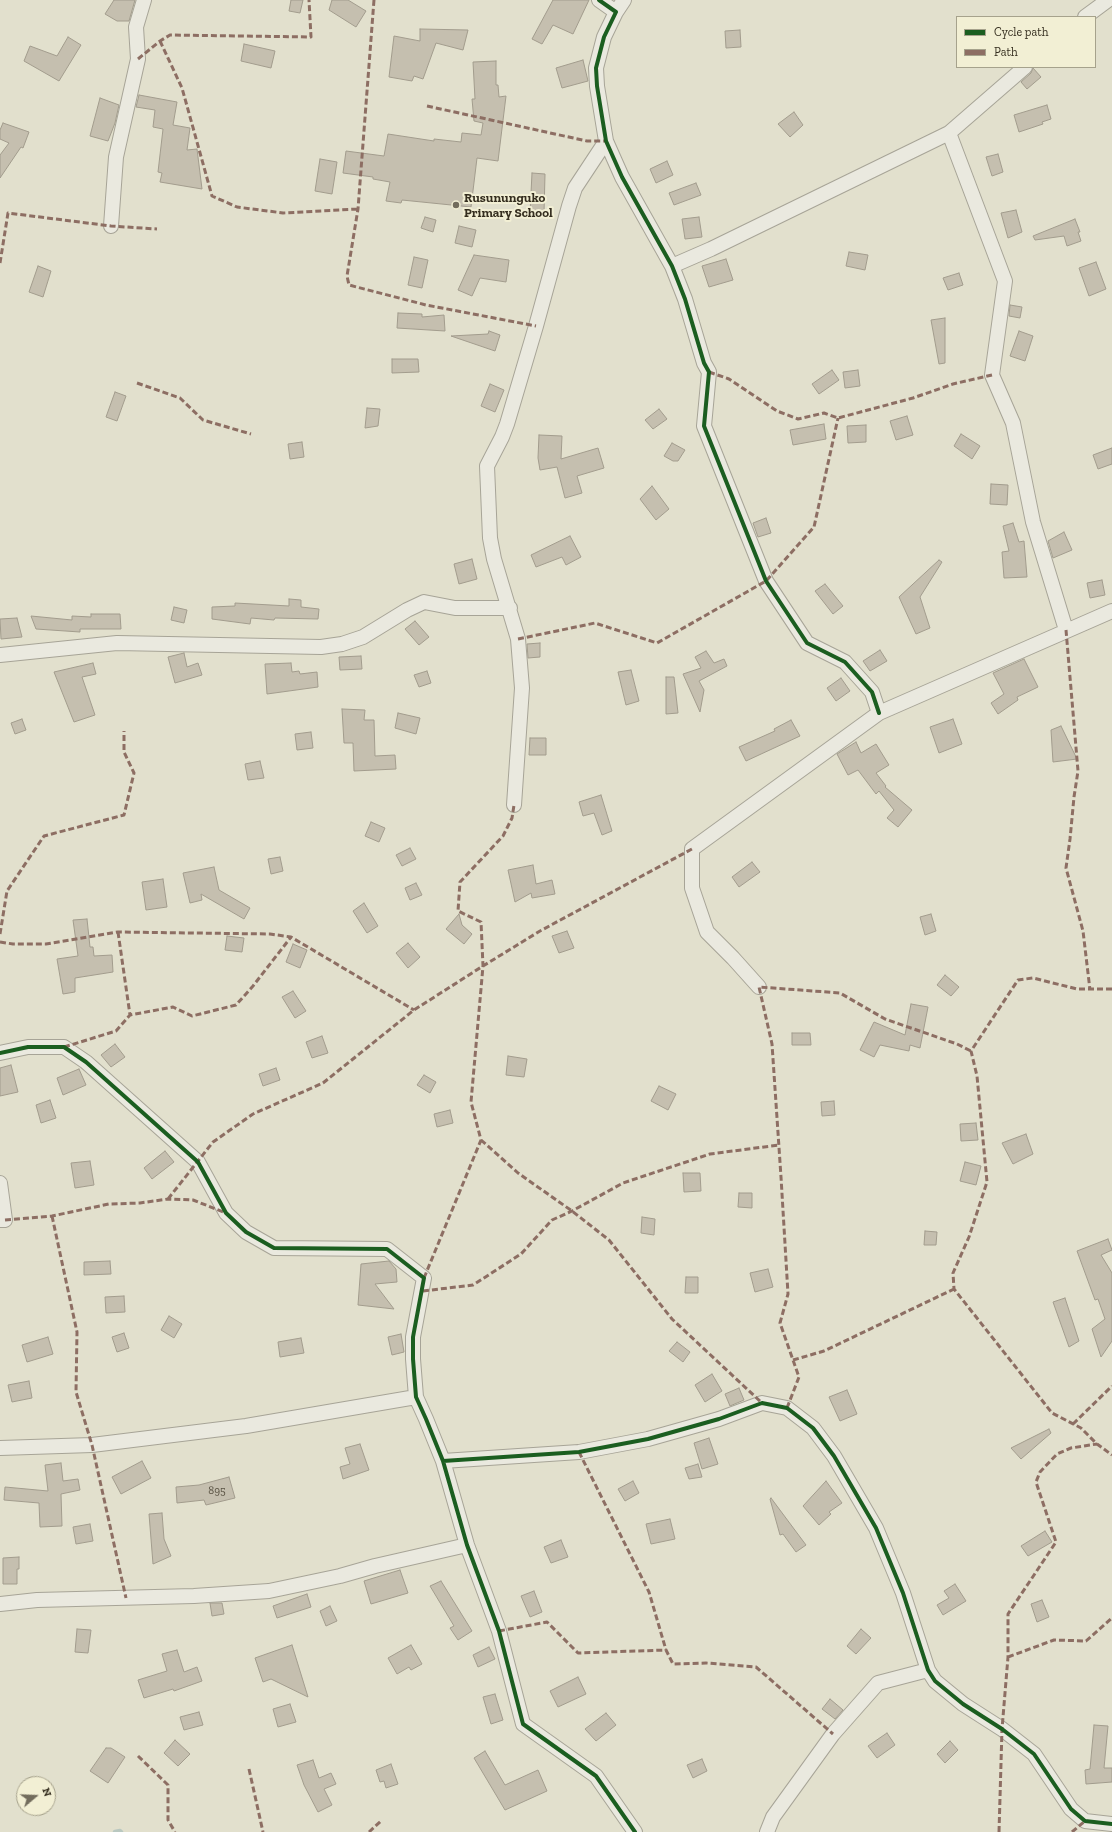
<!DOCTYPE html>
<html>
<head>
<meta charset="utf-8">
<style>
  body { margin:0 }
  #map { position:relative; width:1112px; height:1832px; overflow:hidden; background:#e2e0cd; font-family:"Zilla Slab",serif }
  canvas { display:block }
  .legend { position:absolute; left:956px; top:16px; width:140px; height:52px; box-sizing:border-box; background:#f2efd4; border:1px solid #a6a28c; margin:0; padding:5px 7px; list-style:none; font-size:12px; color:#352e1f }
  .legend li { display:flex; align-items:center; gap:8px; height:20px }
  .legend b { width:20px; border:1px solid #a6a28c }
  .north { position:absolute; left:16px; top:1776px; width:40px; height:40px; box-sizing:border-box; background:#f2efd4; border:1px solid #a6a28c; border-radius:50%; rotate:71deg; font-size:11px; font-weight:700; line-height:16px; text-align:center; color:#352e1f }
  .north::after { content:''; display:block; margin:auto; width:14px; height:18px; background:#726c5c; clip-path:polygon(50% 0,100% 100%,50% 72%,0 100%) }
</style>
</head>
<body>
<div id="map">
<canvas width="1112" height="1832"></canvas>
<ul class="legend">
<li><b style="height:5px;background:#1b5e20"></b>Cycle path</li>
<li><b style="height:5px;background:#8d6e63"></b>Path</li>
</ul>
<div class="north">N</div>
</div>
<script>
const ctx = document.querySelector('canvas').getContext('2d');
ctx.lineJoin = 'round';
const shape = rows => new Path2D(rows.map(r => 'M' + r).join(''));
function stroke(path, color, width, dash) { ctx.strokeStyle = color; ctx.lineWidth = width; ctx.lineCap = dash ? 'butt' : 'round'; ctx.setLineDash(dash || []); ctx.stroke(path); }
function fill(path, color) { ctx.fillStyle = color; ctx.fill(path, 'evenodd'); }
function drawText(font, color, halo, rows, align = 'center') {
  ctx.font = font + ' "Zilla Slab",serif'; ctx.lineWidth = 4; ctx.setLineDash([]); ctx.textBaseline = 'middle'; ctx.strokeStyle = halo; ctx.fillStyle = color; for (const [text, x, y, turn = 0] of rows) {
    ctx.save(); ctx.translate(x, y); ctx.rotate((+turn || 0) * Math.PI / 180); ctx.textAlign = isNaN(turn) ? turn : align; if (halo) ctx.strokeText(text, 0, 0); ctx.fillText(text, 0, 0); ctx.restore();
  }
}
stroke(shape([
  [115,1832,120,1831,121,1832]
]), '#b9c8c0', 4.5);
const building = shape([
  [114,0,135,0,129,21,117,21,105,14,114,0],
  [291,0,303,0,300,13,289,11,291,0],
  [332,0,348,0,366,11,356,27,329,10,332,0],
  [553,0,589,0,573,34,553,25,542,44,532,39,553,0],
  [420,29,468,30,463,50,436,43,423,79,414,76,412,81,389,77,394,36,420,41,420,29],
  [740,30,741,47,726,48,725,31,740,30],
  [68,37,81,45,59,81,24,61,30,46,57,56,68,37],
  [244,44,275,51,271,68,241,61,244,44],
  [583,60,588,81,562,88,556,68,583,60],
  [496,61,496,85,498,85,499,97,506,96,498,161,477,158,471,207,402,200,401,203,386,201,390,182,373,179,373,177,343,173,346,151,384,156,388,134,434,141,434,139,461,142,462,133,481,135,483,123,474,121,472,99,475,99,473,62,496,61],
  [1033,68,1041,77,1027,89,1021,82,1031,73,1033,68],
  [139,95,177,102,173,125,190,128,187,150,197,149,202,189,160,182,162,173,158,172,163,129,153,127,155,110,136,107,139,95],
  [100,98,119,105,115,123,108,141,90,136,100,98],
  [1047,105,1051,119,1042,122,1043,124,1019,132,1014,115,1047,105],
  [794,112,803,125,790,137,778,124,794,112],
  [3,123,29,132,23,148,21,147,0,178,0,155,9,143,0,139,0,130,3,123],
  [998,154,1003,172,992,176,986,157,998,154],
  [320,159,337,162,332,194,315,191,320,159],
  [667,161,673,175,656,183,650,169,667,161],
  [532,173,545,174,544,213,530,213,532,173],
  [696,183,701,195,674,205,669,193,696,183],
  [1016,210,1022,232,1008,238,1001,213,1016,210],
  [425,217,436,220,433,232,421,228,425,217],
  [699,217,702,237,685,239,682,219,699,217],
  [1075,219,1080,232,1078,232,1081,241,1067,246,1064,236,1035,240,1033,236,1075,219],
  [459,226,476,230,472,247,455,243,459,226],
  [849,252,868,255,865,270,846,266,849,252],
  [474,255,509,260,506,282,480,278,472,296,458,290,474,255],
  [414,257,428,260,422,288,408,285,414,257],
  [726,259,733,280,709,287,702,266,726,259],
  [1096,262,1106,289,1089,296,1079,268,1096,262],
  [38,266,51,271,43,297,29,292,38,266],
  [959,273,963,285,948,290,943,278,959,273],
  [1010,305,1022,307,1020,318,1009,316,1010,305],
  [398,313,422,314,422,317,444,315,445,331,397,328,398,313],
  [945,318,945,363,939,364,931,320,945,318],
  [489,331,500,335,495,351,451,336,488,334,489,331],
  [1019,331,1033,336,1025,361,1010,356,1019,331],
  [392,359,418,359,419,372,392,373,392,359],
  [832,370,839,380,819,394,812,384,832,370],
  [858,370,860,386,845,388,843,372,858,370],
  [490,384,504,390,495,412,481,406,490,384],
  [115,392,126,396,117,421,106,417,115,392],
  [367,408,380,409,378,426,365,428,367,408],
  [659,409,667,419,653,429,645,420,659,409],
  [907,416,913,435,896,440,890,421,907,416],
  [824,424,826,439,793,445,790,430,824,424],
  [866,425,866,442,848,443,847,426,866,425],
  [961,434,980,446,972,459,954,446,961,434],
  [539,435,562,436,561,459,598,448,604,468,577,476,582,493,565,498,557,467,540,470,538,458,539,435],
  [302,442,304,457,290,459,288,444,302,442],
  [672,443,685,450,678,461,673,461,664,456,672,443],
  [1112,448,1112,464,1098,469,1093,455,1112,448],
  [991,484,1008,485,1007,505,990,504,991,484],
  [652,486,669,509,656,520,640,499,652,486],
  [766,518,771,533,758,537,753,523,766,518],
  [1013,523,1019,542,1024,541,1027,577,1004,578,1002,552,1009,551,1003,526,1013,523],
  [1064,532,1072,550,1053,558,1048,541,1064,532],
  [570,536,581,557,566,565,562,557,536,567,531,555,570,536],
  [472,559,477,579,459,584,454,564,472,559],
  [939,560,942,562,920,597,930,628,916,634,899,597,939,560],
  [1102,580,1105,595,1090,598,1087,583,1102,580],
  [825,584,843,606,833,614,815,591,825,584],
  [289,599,301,600,301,607,319,609,318,619,275,618,274,620,251,618,250,624,212,619,212,607,235,606,235,603,289,606,289,599],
  [174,607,187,610,184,623,171,620,174,607],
  [91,614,120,614,121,629,80,629,80,632,36,629,31,616,72,620,72,616,91,617,91,614],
  [17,618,22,637,1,639,0,619,17,618],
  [415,621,429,637,419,645,405,629,415,621],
  [540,643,540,657,528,658,527,644,540,643],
  [880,650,887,661,870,671,863,661,880,650],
  [706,651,714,663,724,659,727,666,699,681,704,690,700,712,683,674,701,668,695,657,706,651],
  [184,653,187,667,198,663,202,675,175,683,168,657,184,653],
  [361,656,362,669,340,670,339,657,361,656],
  [1024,659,1038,687,1017,697,1018,700,998,714,991,703,1004,694,993,673,1024,659],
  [93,663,96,674,82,677,95,715,74,722,54,672,93,663],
  [291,663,292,672,299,671,300,674,317,672,318,687,267,694,265,664,291,663],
  [631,670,639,701,626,705,618,672,631,670],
  [427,671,431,683,419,687,414,675,427,671],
  [666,677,674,677,678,713,666,714,666,677],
  [841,678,850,691,836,701,827,688,841,678],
  [342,709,365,710,364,720,374,720,375,756,395,755,396,769,354,771,353,743,344,743,342,709],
  [398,713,420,718,416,734,395,728,398,713],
  [22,719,26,730,15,734,11,723,22,719],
  [953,719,962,744,939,753,930,727,953,719],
  [791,720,800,736,746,761,739,747,775,731,774,729,791,720],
  [1061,726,1077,759,1053,762,1051,730,1061,726],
  [311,732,313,748,297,750,295,734,311,732],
  [530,738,546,738,546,755,529,755,530,738],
  [856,742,861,753,876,744,889,765,876,773,886,786,885,787,912,810,898,827,887,818,894,810,879,791,876,794,858,770,848,775,837,754,856,742],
  [260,761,264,778,248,780,245,764,260,761],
  [601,795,612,831,602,835,594,813,583,816,579,802,601,795],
  [371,822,385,828,379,842,365,836,371,822],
  [410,848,416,859,402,866,396,855,410,848],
  [280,857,283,871,271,874,268,859,280,857],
  [752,862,760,872,739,887,732,877,752,862],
  [533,865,536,884,552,880,555,894,532,898,531,893,515,902,508,870,533,865],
  [214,867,219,890,250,908,244,919,201,894,202,900,190,903,183,873,214,867],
  [163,879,167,907,146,910,142,882,163,879],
  [416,883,422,895,410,900,405,888,416,883],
  [364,903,378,926,367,933,353,911,364,903],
  [459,914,462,925,472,934,464,944,446,929,459,914],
  [931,914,936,931,925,935,920,917,931,914],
  [87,919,90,947,93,947,94,956,112,955,113,972,75,978,75,992,63,994,57,959,78,956,73,920,87,919],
  [567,931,574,948,559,953,552,936,567,931],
  [227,936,244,938,242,952,225,950,227,936],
  [408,943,420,957,408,968,396,953,408,943],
  [293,944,307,950,300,968,286,962,293,944],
  [945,975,959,987,951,996,937,985,945,975],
  [293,991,306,1011,295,1018,282,997,293,991],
  [911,1004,928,1007,920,1048,910,1045,909,1051,880,1045,874,1057,860,1050,874,1022,905,1035,911,1004],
  [792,1033,810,1033,811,1045,792,1045,792,1033],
  [322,1036,328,1053,312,1058,306,1042,322,1036],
  [115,1044,125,1057,111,1067,101,1055,115,1044],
  [508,1056,527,1059,524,1077,506,1075,508,1056],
  [11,1065,18,1092,0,1096,0,1068,11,1065],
  [276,1068,280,1080,263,1086,259,1074,276,1068],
  [79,1069,86,1085,63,1095,57,1078,79,1069],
  [424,1075,436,1082,430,1093,417,1085,424,1075],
  [659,1086,676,1094,668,1110,651,1101,659,1086],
  [50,1100,56,1118,41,1123,36,1105,50,1100],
  [834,1101,835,1115,822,1116,821,1102,834,1101],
  [450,1110,453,1123,437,1127,434,1114,450,1110],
  [976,1123,978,1140,961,1141,960,1124,976,1123],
  [1026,1134,1033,1154,1013,1164,1002,1143,1026,1134],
  [165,1151,174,1162,152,1179,144,1168,165,1151],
  [90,1161,94,1185,75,1188,71,1163,90,1161],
  [965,1162,981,1166,976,1185,960,1181,965,1162],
  [683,1173,700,1173,701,1191,684,1192,683,1173],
  [739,1193,752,1193,752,1208,738,1207,739,1193],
  [642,1217,655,1219,654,1235,641,1233,642,1217],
  [925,1231,937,1232,936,1245,924,1245,925,1231],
  [1108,1239,1112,1250,1101,1255,1112,1273,1112,1341,1101,1357,1092,1329,1105,1319,1098,1299,1095,1300,1077,1251,1108,1239],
  [110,1261,111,1274,84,1275,84,1262,110,1261],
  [389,1261,396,1269,397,1282,375,1284,394,1309,358,1305,361,1264,389,1261],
  [768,1269,773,1287,755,1292,750,1273,768,1269],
  [686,1277,698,1277,698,1293,685,1293,686,1277],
  [124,1296,125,1312,106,1313,105,1297,124,1296],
  [1065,1298,1079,1341,1069,1347,1053,1302,1065,1298],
  [169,1316,182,1324,174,1338,161,1330,169,1316],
  [124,1333,129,1348,117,1352,112,1337,124,1333],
  [401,1334,404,1352,392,1355,388,1337,401,1334],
  [48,1337,53,1354,27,1362,22,1345,48,1337],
  [301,1338,304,1353,280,1357,278,1342,301,1338],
  [677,1342,690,1352,683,1362,669,1351,677,1342],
  [712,1374,722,1391,705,1402,695,1385,712,1374],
  [29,1381,32,1398,12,1402,8,1385,29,1381],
  [739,1388,744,1400,730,1406,725,1394,739,1388],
  [847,1390,857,1414,840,1421,829,1397,847,1390],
  [1049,1429,1051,1433,1021,1459,1011,1448,1049,1429],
  [709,1438,718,1464,702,1469,694,1443,709,1438],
  [360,1444,369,1470,343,1479,340,1467,350,1464,345,1448,360,1444],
  [142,1461,151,1478,121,1494,112,1477,142,1461],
  [61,1463,63,1481,78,1479,80,1490,61,1494,62,1526,40,1527,39,1503,4,1500,5,1487,48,1491,45,1465,61,1463],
  [698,1464,702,1477,689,1479,685,1468,698,1464],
  [229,1477,235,1498,206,1505,204,1500,177,1503,176,1487,199,1485,229,1477],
  [633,1481,639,1493,625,1501,618,1489,633,1481],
  [826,1481,842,1503,829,1512,831,1514,819,1525,803,1506,826,1481],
  [771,1498,806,1545,796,1552,783,1534,780,1535,770,1499,771,1498],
  [162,1513,164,1539,171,1556,153,1564,149,1514,162,1513],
  [670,1519,675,1539,651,1544,646,1524,670,1519],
  [90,1524,93,1541,76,1544,73,1527,90,1524],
  [1045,1531,1052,1542,1028,1556,1021,1546,1045,1531],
  [561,1540,568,1557,551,1563,544,1547,561,1540],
  [19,1557,19,1569,17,1569,17,1584,3,1584,3,1558,19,1557],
  [400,1570,408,1593,371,1604,364,1581,400,1570],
  [441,1581,472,1631,458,1640,450,1628,454,1626,430,1586,441,1581],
  [955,1584,966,1601,943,1615,937,1605,949,1598,944,1591,955,1584],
  [534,1591,542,1612,530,1617,521,1596,534,1591],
  [307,1594,311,1607,277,1618,273,1606,307,1594],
  [1042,1600,1049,1617,1037,1622,1031,1604,1042,1600],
  [210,1603,222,1603,224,1614,212,1616,210,1603],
  [330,1606,337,1621,326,1626,320,1611,330,1606],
  [77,1629,91,1630,88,1653,75,1652,77,1629],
  [861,1629,871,1638,856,1654,847,1646,861,1629],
  [292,1645,308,1697,271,1679,263,1682,255,1658,292,1645],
  [411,1645,422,1664,411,1670,409,1667,397,1674,388,1658,411,1645],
  [489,1647,495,1659,478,1667,473,1655,489,1647],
  [177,1650,184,1672,197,1667,202,1681,174,1691,173,1689,144,1698,138,1680,167,1671,162,1654,177,1650],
  [578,1677,586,1694,558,1707,550,1691,578,1677],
  [495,1694,503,1720,491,1724,483,1697,495,1694],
  [830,1699,843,1710,835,1719,822,1709,830,1699],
  [290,1704,296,1722,278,1727,273,1709,290,1704],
  [199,1712,203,1725,184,1730,180,1717,199,1712],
  [606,1713,616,1725,596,1741,585,1729,606,1713],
  [1094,1725,1108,1726,1104,1768,1112,1768,1112,1782,1086,1784,1085,1770,1090,1769,1094,1725],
  [887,1733,895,1745,877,1758,868,1746,887,1733],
  [175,1740,190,1754,178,1766,164,1753,175,1740],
  [950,1741,958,1750,945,1763,937,1754,950,1741],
  [106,1748,111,1748,125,1757,108,1783,90,1771,106,1748],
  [485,1751,505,1785,538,1770,547,1791,505,1810,474,1758,485,1751],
  [702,1759,707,1771,693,1778,687,1765,702,1759],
  [313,1760,319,1778,331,1773,336,1784,324,1789,332,1805,318,1812,304,1785,297,1765,313,1760],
  [391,1764,398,1784,386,1788,384,1781,380,1782,376,1770,391,1764]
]);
fill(building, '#c5bfaf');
stroke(building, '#a29c8d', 1);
const minor = shape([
  [599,0,616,12,604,37,596,68,597,86,606,141,622,177,672,266,685,299,704,363,709,372,704,426,766,581,807,643,845,662,872,692,879,713],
  [616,12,624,0],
  [1085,17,1108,0],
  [949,133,1005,281,992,375,1013,423,1033,522,1066,630],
  [111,226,116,157,138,59,136,27,144,0],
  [672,266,711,249,949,133,1025,67],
  [0,655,117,643,321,647,342,644,363,637,407,610,424,602,455,608,510,608],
  [514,805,522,688,518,639,494,559,490,538,487,466,502,437,507,424,536,326,569,206,575,188,606,141],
  [759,987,733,958,707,932,692,888,692,849,879,713,1112,611],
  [0,1053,28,1047,64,1047,86,1062,198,1162,226,1213,246,1232,274,1248,387,1249,424,1278,413,1337,413,1359,416,1397,426,1419,443,1461,467,1545,499,1631,523,1724,596,1776,635,1832],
  [0,1183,5,1220,0,1220],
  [0,1448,92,1445,246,1426,416,1397],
  [443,1461,579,1452,648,1439,719,1419,762,1403,787,1408,813,1428,834,1456,876,1528,903,1593,928,1670,935,1681,963,1704,1002,1729,1034,1754,1071,1809,1085,1821,1112,1824],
  [0,1604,37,1600,194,1596,269,1591,340,1576,375,1566,467,1545],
  [767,1832,773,1817,833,1734,878,1683,928,1670]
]);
stroke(minor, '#a7a497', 16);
stroke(minor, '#eae9df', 14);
stroke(shape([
  [374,0,358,209,347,276,349,285,426,305,536,326],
  [160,41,182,88,212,196,237,207,283,213,358,209],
  [138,59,160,41,170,35,311,37,309,0],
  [427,106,587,141,606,141],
  [0,263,8,213,111,226,157,229],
  [709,372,729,379,777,411,798,419,824,413,838,418,913,398,953,384,992,375],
  [137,383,180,398,203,420,251,434],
  [1066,630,1078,771,1074,797,1070,839,1066,868,1083,931,1090,990],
  [518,639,595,623,657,643,766,581,814,527,838,418],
  [118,932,130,1015],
  [0,934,7,891,44,836,124,815,134,773,124,752,124,731],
  [0,942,13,944,46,944,118,932,270,934,291,937,414,1010],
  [1112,989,1077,989,1033,978,1018,980,971,1051,977,1076,987,1182,969,1237,953,1273,954,1289,1052,1413,1081,1428,1097,1444,1112,1455],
  [64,1047,116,1031,130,1015,173,1007,192,1016,236,1005,253,986,291,937],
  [481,1140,518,1173,572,1211,609,1240,672,1319,762,1403],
  [168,1199,213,1142,253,1114,323,1083,414,1010,483,966,540,931,692,849],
  [52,1216,77,1332,76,1392,92,1445,126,1598],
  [5,1220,52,1216,109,1204,140,1203,168,1199,193,1200,226,1213],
  [424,1278,481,1140,471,1102,483,966,481,922,458,911,460,882,503,836,512,818,514,805],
  [423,1291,473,1285,521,1254,552,1220,572,1211,623,1183,710,1154,779,1145],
  [793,1360,824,1351,954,1289],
  [787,1408,799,1377,780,1323,788,1294,781,1177,772,1044,759,987,840,993,885,1019,957,1044,971,1051],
  [1073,1424,1112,1386],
  [579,1452,649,1592,666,1650],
  [499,1631,547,1622,578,1653,666,1650,673,1664,706,1663,756,1667,833,1734],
  [1008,1657,1054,1640,1086,1641,1112,1618],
  [138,1756,168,1785,168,1820,175,1832],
  [249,1769,263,1832],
  [369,1832,381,1821],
  [999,1832,1002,1729,1008,1657,1008,1614,1056,1542,1036,1482,1040,1472,1057,1454,1071,1448,1097,1444],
  [1072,1832,1085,1821]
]), '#8d6e63', 3, [6, 3]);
stroke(shape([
  [599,0,616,12,604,37,596,68,597,86,606,141,622,177,672,266,685,299,704,363,709,372,704,426,766,581,807,643,845,662,872,692,879,713],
  [0,1053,28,1047,64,1047,86,1062,198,1162,226,1213,246,1232,274,1248,387,1249,424,1278,413,1337,413,1359,416,1397,426,1419,443,1461,467,1545,499,1631,523,1724,596,1776,635,1832],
  [443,1461,579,1452,648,1439,719,1419,762,1403,787,1408,813,1428,834,1456,876,1528,903,1593,928,1670,935,1681,963,1704,1002,1729,1034,1754,1071,1809,1085,1821,1112,1824]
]), '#1b5e20', 4);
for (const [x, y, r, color] of [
  [456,205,4,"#726c5c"]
]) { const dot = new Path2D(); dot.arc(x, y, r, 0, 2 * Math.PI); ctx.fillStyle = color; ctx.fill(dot); stroke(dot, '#f2efd4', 1.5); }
drawText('11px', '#595243', null, [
  ["895",217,1491]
]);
drawText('bold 13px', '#352e1f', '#f2efd4', [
  ["Rusununguko",464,198],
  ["Primary School",464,213]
], 'left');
</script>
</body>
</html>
